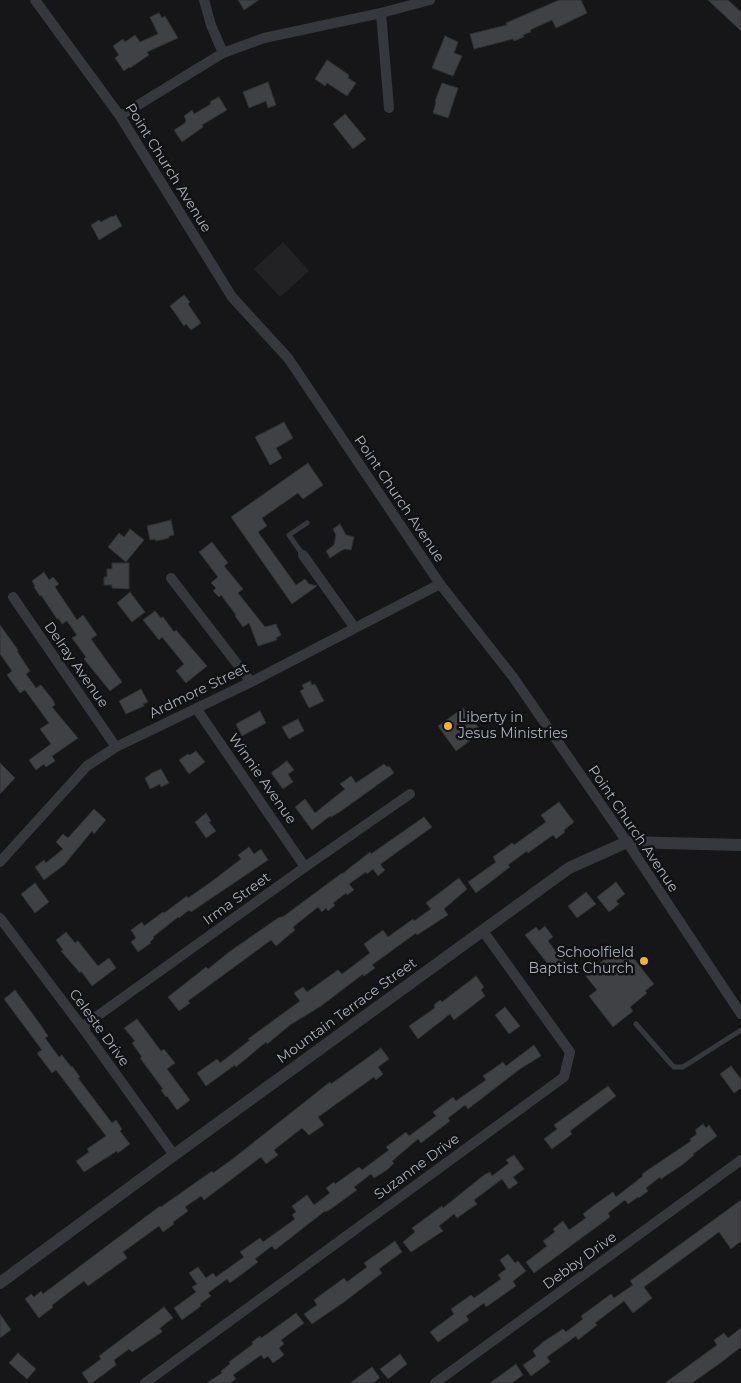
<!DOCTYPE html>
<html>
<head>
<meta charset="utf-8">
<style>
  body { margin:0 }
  canvas { display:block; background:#161618 }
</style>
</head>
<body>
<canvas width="741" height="1383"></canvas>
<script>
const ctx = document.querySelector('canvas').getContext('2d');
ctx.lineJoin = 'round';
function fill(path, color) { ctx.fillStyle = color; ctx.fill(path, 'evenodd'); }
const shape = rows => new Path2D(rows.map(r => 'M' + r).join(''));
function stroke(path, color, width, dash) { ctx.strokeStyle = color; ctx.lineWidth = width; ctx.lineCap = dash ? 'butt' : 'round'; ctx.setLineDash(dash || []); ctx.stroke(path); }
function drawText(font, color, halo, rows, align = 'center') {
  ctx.font = font + ' Montserrat,sans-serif'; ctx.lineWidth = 5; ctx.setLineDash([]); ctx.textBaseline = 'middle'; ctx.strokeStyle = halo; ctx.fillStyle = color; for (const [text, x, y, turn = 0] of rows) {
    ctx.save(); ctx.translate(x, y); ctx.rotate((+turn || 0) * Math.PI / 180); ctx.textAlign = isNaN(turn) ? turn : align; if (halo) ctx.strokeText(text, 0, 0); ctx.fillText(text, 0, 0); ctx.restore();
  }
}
fill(shape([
  [283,242,309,271,280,297,254,269]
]), '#222225');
const building = shape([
  [238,0,259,0,244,10,238,0],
  [559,0,581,0,587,13,556,28,552,20,530,30,531,32,523,35,524,37,514,41,513,39,474,49,470,34,507,25,506,23,559,0],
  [708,0,728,0,741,12,741,31,708,0],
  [159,13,162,18,165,16,178,38,147,52,149,55,130,68,129,67,124,71,115,58,119,55,113,46,123,39,125,42,135,35,140,42,158,34,150,17,159,13],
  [445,36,458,42,454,53,462,56,453,76,432,68,445,36],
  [327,60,349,75,348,78,356,83,347,96,327,83,325,86,315,79,327,60],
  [268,82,276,105,268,108,266,101,249,108,243,92,268,82],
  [442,83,458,88,448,118,433,113,436,102,435,101,442,83],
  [219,97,227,110,202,125,203,127,182,142,174,130,185,123,186,120,184,116,192,110,194,114,211,104,210,103,211,101,219,97],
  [345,114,366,139,353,149,333,124,345,114],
  [116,215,122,226,99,240,91,225,99,220,101,222,112,216,113,217,116,215],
  [184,295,190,302,188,304,201,323,191,330,186,324,184,326,170,306,184,295],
  [284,422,293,438,276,448,282,458,270,465,255,437,284,422],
  [308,463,323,485,303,499,298,493,262,518,267,526,258,532,296,585,305,579,309,584,317,586,292,604,231,517,308,463],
  [171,520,174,535,169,536,169,538,156,541,155,539,150,540,147,526,171,520],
  [340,524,346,535,354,537,351,550,344,549,330,558,326,551,334,545,336,535,333,529,340,524],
  [130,529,144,540,126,562,108,547,119,533,124,537,130,529],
  [212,542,228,563,224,566,243,589,238,593,265,627,276,624,281,635,276,638,277,640,258,646,249,623,243,627,235,616,236,615,221,595,219,597,213,591,216,588,211,583,218,577,199,552,212,542],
  [112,563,129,563,129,589,112,588,112,585,104,585,104,577,107,577,107,569,112,569,112,563],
  [44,572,49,580,53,577,59,584,55,587,77,620,83,615,97,635,91,639,122,682,110,691,84,659,86,657,72,638,77,635,67,621,62,624,59,619,57,619,41,595,40,596,34,587,35,586,32,581,44,572],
  [130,592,145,612,132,622,117,603,130,592],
  [155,611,161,618,163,617,174,632,176,630,207,666,186,683,176,671,184,664,162,637,159,640,143,620,155,611],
  [0,625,18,650,17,651,30,671,26,674,36,688,41,685,53,700,55,705,52,707,78,738,52,756,55,761,46,767,44,764,36,770,29,760,51,744,40,729,49,723,25,690,20,693,7,675,12,671,0,654,0,625],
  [310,681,312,685,315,684,324,701,309,708,300,691,304,689,302,685,310,681],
  [141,689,148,702,143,704,144,706,126,714,119,701,141,689],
  [463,708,482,732,456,751,438,726,463,708],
  [260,711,266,723,242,736,236,724,260,711],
  [298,719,304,731,289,739,282,727,298,719],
  [196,751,205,762,189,774,179,760,188,754,190,755,196,751],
  [287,761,294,770,288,774,293,782,283,789,272,774,272,772,287,761],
  [0,763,15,778,0,794,0,763],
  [384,764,387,767,389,766,394,773,341,811,331,817,330,816,312,830,295,807,305,799,315,813,345,789,340,784,351,776,356,783,384,764],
  [161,769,169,783,161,787,160,784,150,789,145,778,150,775,150,774,161,769],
  [559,802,574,822,564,830,565,832,556,839,553,835,528,853,527,851,508,865,510,867,476,893,468,882,496,862,493,857,512,843,514,845,546,822,541,815,559,802],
  [94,809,106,820,94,834,92,831,64,865,44,880,35,867,44,860,46,863,63,849,56,842,63,834,68,838,94,809],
  [206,813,211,821,209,822,216,831,206,838,195,822,206,813],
  [424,817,432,827,382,863,380,864,385,870,378,876,373,869,367,874,366,872,349,884,354,890,347,895,346,893,333,903,335,905,328,911,326,908,322,912,318,907,293,927,295,930,276,946,271,940,188,1001,190,1003,179,1011,168,997,206,967,208,969,229,952,278,918,284,916,342,873,342,874,370,852,371,854,424,817],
  [249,847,254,854,261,849,268,860,191,912,189,910,179,918,178,917,153,937,154,938,150,942,151,943,138,952,131,942,136,938,131,930,142,922,144,926,163,912,164,913,187,896,188,898,211,882,241,859,238,855,249,847],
  [459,878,467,889,444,909,448,915,417,935,416,933,372,965,375,968,364,976,363,974,321,1006,290,1025,267,1044,266,1042,236,1067,235,1065,206,1086,197,1073,217,1059,220,1063,250,1040,248,1039,300,1001,294,993,303,987,307,992,338,970,342,974,370,953,364,944,383,930,388,937,413,919,414,921,431,909,426,903,459,878],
  [616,882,625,894,616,901,619,904,609,912,597,897,616,882],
  [35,883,49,902,35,913,21,894,35,883],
  [586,892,596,904,577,918,568,906,586,892],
  [545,926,553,937,548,941,566,965,555,973,525,935,536,927,539,931,545,926],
  [66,932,75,943,78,941,98,966,109,958,116,968,92,986,81,971,80,973,61,951,63,950,56,940,66,932],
  [623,945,654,984,645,991,647,993,630,1007,633,1011,613,1027,589,996,597,990,585,975,623,945],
  [476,976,484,987,481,990,485,996,454,1020,450,1014,418,1039,409,1026,435,1008,434,1005,440,1000,442,1002,476,976],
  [15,990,40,1024,48,1036,45,1038,59,1057,62,1055,71,1067,72,1066,80,1077,78,1078,112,1123,116,1120,122,1129,120,1131,130,1144,118,1153,117,1151,84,1172,76,1161,89,1152,87,1149,106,1136,56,1070,52,1073,37,1053,42,1050,4,999,15,990],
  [505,1007,520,1026,509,1034,495,1015,505,1007],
  [137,1019,161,1051,164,1049,175,1063,167,1069,190,1100,177,1110,167,1096,166,1097,161,1090,163,1089,140,1058,142,1057,132,1043,135,1041,124,1028,137,1019],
  [534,1045,541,1056,520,1069,468,1109,465,1105,448,1118,450,1121,421,1143,418,1139,392,1161,394,1163,387,1170,374,1178,371,1174,354,1187,357,1190,335,1206,326,1212,325,1211,275,1250,272,1246,255,1259,258,1262,230,1283,227,1279,208,1293,211,1296,200,1304,201,1306,182,1320,174,1308,196,1292,192,1287,197,1284,189,1273,198,1267,206,1278,213,1273,216,1277,244,1257,240,1252,260,1238,263,1242,295,1219,292,1215,296,1212,292,1206,307,1195,314,1205,330,1193,326,1188,334,1182,335,1184,359,1167,362,1170,389,1150,386,1147,406,1132,409,1136,436,1116,433,1112,453,1097,456,1101,486,1080,483,1076,503,1062,506,1066,534,1045],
  [381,1048,389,1059,378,1067,383,1074,376,1080,374,1077,318,1117,324,1125,309,1135,302,1128,274,1150,278,1155,266,1164,261,1157,204,1200,201,1196,185,1207,188,1211,173,1222,174,1224,163,1232,159,1226,123,1252,127,1258,88,1286,84,1281,52,1305,53,1307,39,1318,25,1299,31,1294,34,1297,41,1291,43,1294,160,1206,161,1207,212,1171,213,1173,230,1161,330,1082,331,1084,381,1048],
  [731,1066,741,1079,741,1088,734,1093,720,1074,731,1066],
  [608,1086,616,1096,570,1131,572,1134,552,1149,544,1139,557,1129,554,1125,608,1086],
  [703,1124,706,1128,709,1125,717,1136,693,1154,694,1155,682,1165,661,1179,660,1177,646,1188,648,1191,639,1198,638,1197,628,1204,625,1200,608,1213,610,1217,534,1273,526,1262,547,1246,543,1241,555,1232,553,1229,563,1221,569,1230,586,1218,583,1214,593,1206,613,1192,616,1197,643,1176,642,1174,691,1141,690,1139,697,1134,695,1130,703,1124],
  [514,1155,524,1169,513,1177,518,1183,509,1189,502,1179,474,1200,477,1204,457,1218,454,1214,439,1226,443,1231,411,1252,403,1242,415,1232,412,1228,442,1206,443,1208,484,1175,490,1172,492,1176,509,1163,506,1160,514,1155],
  [741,1200,741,1241,731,1249,719,1232,644,1287,652,1298,633,1313,624,1301,595,1323,597,1325,578,1340,576,1336,547,1357,550,1362,531,1376,523,1365,536,1356,533,1351,543,1342,563,1329,566,1332,583,1319,581,1316,611,1294,614,1298,633,1285,630,1281,741,1200],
  [395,1241,402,1252,379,1269,382,1273,344,1302,312,1324,304,1314,317,1305,314,1300,344,1278,347,1282,367,1267,364,1263,395,1241],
  [508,1254,515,1263,518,1261,526,1271,513,1281,516,1286,486,1307,484,1303,466,1316,469,1320,438,1342,430,1332,454,1314,451,1309,471,1295,474,1298,501,1279,498,1275,506,1269,500,1260,508,1254],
  [164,1307,173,1318,160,1328,162,1332,132,1352,129,1349,114,1360,116,1365,92,1383,89,1383,82,1373,101,1359,99,1356,164,1307],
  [296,1313,304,1323,281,1340,284,1344,279,1348,284,1355,273,1363,268,1356,264,1359,261,1355,233,1375,236,1379,230,1383,207,1383,222,1373,221,1371,230,1364,229,1362,253,1344,252,1342,260,1336,261,1338,267,1334,296,1313],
  [0,1314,11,1330,0,1338,0,1314],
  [741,1328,741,1347,719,1364,692,1383,665,1383,717,1345,714,1340,724,1333,728,1338,741,1328],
  [18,1353,36,1369,27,1379,9,1363,18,1353],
  [400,1354,407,1364,388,1379,380,1369,400,1354],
  [516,1364,523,1375,512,1383,490,1383,516,1364],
  [372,1367,380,1378,373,1383,350,1383,372,1367]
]);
fill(building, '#404145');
stroke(building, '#303034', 1);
stroke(shape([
  [303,555,289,535,307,523],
  [636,1024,671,1064,674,1067,683,1067,741,1030]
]), '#37383d', 5);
stroke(shape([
  [35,0,120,116,232,297,288,358,440,584,513,677,627,842,741,1014],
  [204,0,211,25,223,53],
  [381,13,389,108],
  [120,116,223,53,264,38,381,13,430,0],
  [303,555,355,628],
  [171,578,251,682],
  [13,597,116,747],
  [196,708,305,867],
  [0,862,87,766,116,747,251,682,440,584],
  [0,918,82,1027,174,1155],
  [82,1027,305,867,410,794],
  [145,1383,564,1077,570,1052,483,931],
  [435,1383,741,1160]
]), '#37383d', 10);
stroke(shape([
  [0,1283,174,1155,569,868,627,842,741,845]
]), '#37383d', 12);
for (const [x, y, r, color] of [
  [448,726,5,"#f2b134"],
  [644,961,5,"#f2b134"]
]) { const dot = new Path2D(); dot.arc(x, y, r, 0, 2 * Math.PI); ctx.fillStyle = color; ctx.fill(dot); stroke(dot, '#111113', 2); }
drawText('14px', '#a8adb8', '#111113', [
  ["Point Church Avenue",168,168,58],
  ["Point Church Avenue",399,499,56],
  ["Delray Avenue",76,665,55],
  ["Ardmore Street",199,691,-26],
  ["Winnie Avenue",262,779,55],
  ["Point Church Avenue",633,829,56],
  ["Irma Street",237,899,-36],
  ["Mountain Terrace Street",347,1011,-36],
  ["Celeste Drive",99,1028,54],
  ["Suzanne Drive",417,1167,-36],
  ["Debby Drive",580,1261,-36]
]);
drawText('14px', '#a8adb8', '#111113', [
  ["Liberty in",458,718],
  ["Jesus Ministries",458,734],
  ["Schoolfield",634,953,"right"],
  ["Baptist Church",634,969,"right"]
], 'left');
</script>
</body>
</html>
